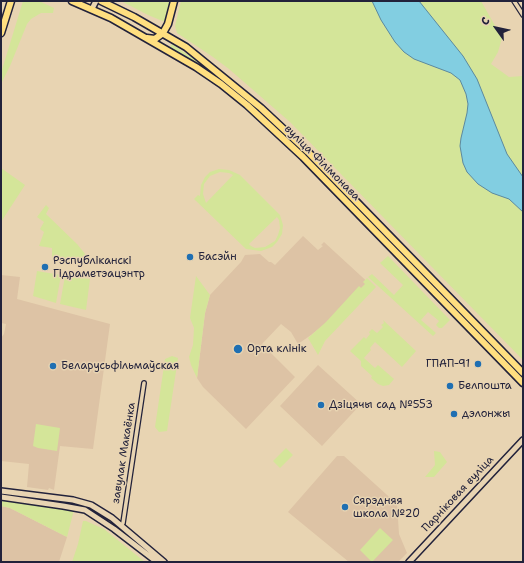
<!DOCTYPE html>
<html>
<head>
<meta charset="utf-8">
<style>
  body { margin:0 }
  #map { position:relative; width:524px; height:563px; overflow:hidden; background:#e8d4b2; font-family:"Shantell Sans",sans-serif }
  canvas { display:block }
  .frame { position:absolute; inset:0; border:2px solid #22223b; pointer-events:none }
  .north { position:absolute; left:476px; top:8px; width:40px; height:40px; -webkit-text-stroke:3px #e8d4b2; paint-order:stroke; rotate:303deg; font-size:11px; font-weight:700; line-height:16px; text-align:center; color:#22223b }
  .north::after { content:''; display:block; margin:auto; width:14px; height:18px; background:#22223b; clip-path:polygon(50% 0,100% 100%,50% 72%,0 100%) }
</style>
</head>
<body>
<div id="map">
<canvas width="524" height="563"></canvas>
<div class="frame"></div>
<div class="north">С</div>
</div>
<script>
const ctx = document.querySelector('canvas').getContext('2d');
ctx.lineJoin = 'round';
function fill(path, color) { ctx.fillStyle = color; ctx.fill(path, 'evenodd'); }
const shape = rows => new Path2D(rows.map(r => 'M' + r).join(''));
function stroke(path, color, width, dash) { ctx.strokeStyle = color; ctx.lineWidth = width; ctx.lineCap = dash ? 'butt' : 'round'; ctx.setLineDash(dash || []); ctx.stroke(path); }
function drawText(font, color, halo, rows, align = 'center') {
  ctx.font = font + ' "Shantell Sans",sans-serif'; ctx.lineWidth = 3; ctx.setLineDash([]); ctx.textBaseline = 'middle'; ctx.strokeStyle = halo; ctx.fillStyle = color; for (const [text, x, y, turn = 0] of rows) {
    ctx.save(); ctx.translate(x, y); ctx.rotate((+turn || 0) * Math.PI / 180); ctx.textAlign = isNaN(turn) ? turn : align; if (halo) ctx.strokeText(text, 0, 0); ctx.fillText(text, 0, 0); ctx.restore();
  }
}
fill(shape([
  [303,236,318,250,323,246,321,245,324,242,373,287,311,335,298,344,291,332,281,324,262,344,295,377,246,429,203,387,197,378,205,313,210,295,241,262,245,255,260,254,269,262,271,262,275,265],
  [1,275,20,277,17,299,110,324,93,449,60,446,54,490,49,488,48,490,27,487,29,464,1,461,1,338,4,334,6,324,1,323],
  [318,365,361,404,322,446,280,406],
  [337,456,344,456,397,504,399,534,407,553,398,562,349,562,288,512],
  [1,506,10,508,67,537,59,562,1,562]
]), '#ddc3a5');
fill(shape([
  [23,1,39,1,54,8,53,13,41,13,31,19,27,24,10,66,1,84,1,73],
  [121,1,170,1,165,22,148,15],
  [181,1,481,1,502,38,498,52,491,64,509,77,523,76,523,360,290,122,229,69,213,57,177,33,175,26],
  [172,44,187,54,248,100,247,102,204,68,169,48],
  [1,168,25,185,1,222],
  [219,169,229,170,240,175,280,215,283,225,282,234,277,242,272,247,261,251,246,249,194,199,198,195,200,196,201,185,205,177,210,172],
  [220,172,229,173,233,175,206,203,203,194,204,184,210,176],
  [277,217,279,220,280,228,278,235,275,241,265,247,255,248,251,246,249,244],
  [46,205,49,208,46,214,77,244,86,255,88,262,52,257,52,248,39,246,44,232,40,229,44,222,37,217],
  [388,256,450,320,442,328,439,328,436,325,439,321,428,312,421,320,436,333,433,336,368,277,372,274,394,295,403,285,380,263],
  [37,271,61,275,56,303,33,296],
  [65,276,90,279,86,310,60,304],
  [196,276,210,295,205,313,197,378,191,365,189,357,193,345,194,328,190,318],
  [367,278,376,287,325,341,318,355,308,338,326,322,359,286,361,288,365,284,363,282],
  [383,320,416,351,402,367,375,342,370,348,371,350,364,358,375,368,378,365,394,379,389,385,383,386,378,384,371,378,372,376,361,366,361,361,350,351,364,337,366,339,370,334,369,332,372,329,377,333,383,327,381,325,384,323],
  [172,356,178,358,167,431,159,432,155,427,165,359],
  [36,424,60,428,57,451,38,448,33,446],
  [286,448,293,455,280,468,273,461],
  [434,451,440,452,447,462,434,477,425,477,435,465],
  [1,499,74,510,67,537,10,508,1,506],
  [83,521,86,521,104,529,145,562,72,562,78,544],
  [380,528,393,540,372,562,360,550]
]), '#d4e599');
const water = shape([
  [372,1,419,1,463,56,477,79,507,154,523,177,523,212,509,199,492,193,478,184,467,172,463,163,460,146,461,138,467,113,468,104,466,94,460,80,451,73,414,59,404,52,395,42,381,20,372,1]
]);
fill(water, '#82cee1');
stroke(water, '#5c899f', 1);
const street = shape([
  [514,1,523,15],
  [121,526,123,523,144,383]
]);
const secondary = shape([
  [92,9,96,1],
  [1,491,73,500,91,505,112,518,164,562],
  [1,497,63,506,85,510,114,529,157,562],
  [409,562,523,440]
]);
const primary = shape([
  [72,1,111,18,196,67,221,84,247,105,303,157,523,383],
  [101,1,134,17,186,47,261,108,308,152,523,373],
  [1,33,11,1],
  [147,38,155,39,163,33,168,24,174,1]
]);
stroke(street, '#22223b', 6);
stroke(secondary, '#22223b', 8);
stroke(primary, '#22223b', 9);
stroke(street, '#e8d4b2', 3.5);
stroke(secondary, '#e8d4b2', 5);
stroke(primary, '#ffdf80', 6);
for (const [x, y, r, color] of [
  [190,257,4,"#1f6fb2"],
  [45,267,4,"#1f6fb2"],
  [238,349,5,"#1f6fb2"],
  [478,364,4,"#1f6fb2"],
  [53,366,4,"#1f6fb2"],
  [450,386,4,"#1f6fb2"],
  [321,405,4,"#1f6fb2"],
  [454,414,4,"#1f6fb2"],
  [345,507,4,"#1f6fb2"]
]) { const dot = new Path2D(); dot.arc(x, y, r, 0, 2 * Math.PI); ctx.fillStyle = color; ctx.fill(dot); stroke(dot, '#e8d4b2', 1.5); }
drawText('11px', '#22223b', '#e8d4b2', [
  ["вуліца Філімонава",322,163,45],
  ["завулак Макаёнка",124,453,-81],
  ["Парніковая вуліца",458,494,-47]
]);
drawText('11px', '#22223b', '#e8d4b2', [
  ["Басэйн",198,257],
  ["Рэспубліканскі",53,261],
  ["Гідраметэацэнтр",53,274],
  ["Орта клінік",247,349],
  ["ГПАП-91",470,364,"right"],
  ["Беларусьфільмаўская",61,366],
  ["Белпошта",458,386],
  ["Дзіцячы сад №553",329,405],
  ["дэлонжы",462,414],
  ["Сярэдняя",353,501],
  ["школа №20",353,514]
], 'left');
</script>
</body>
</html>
